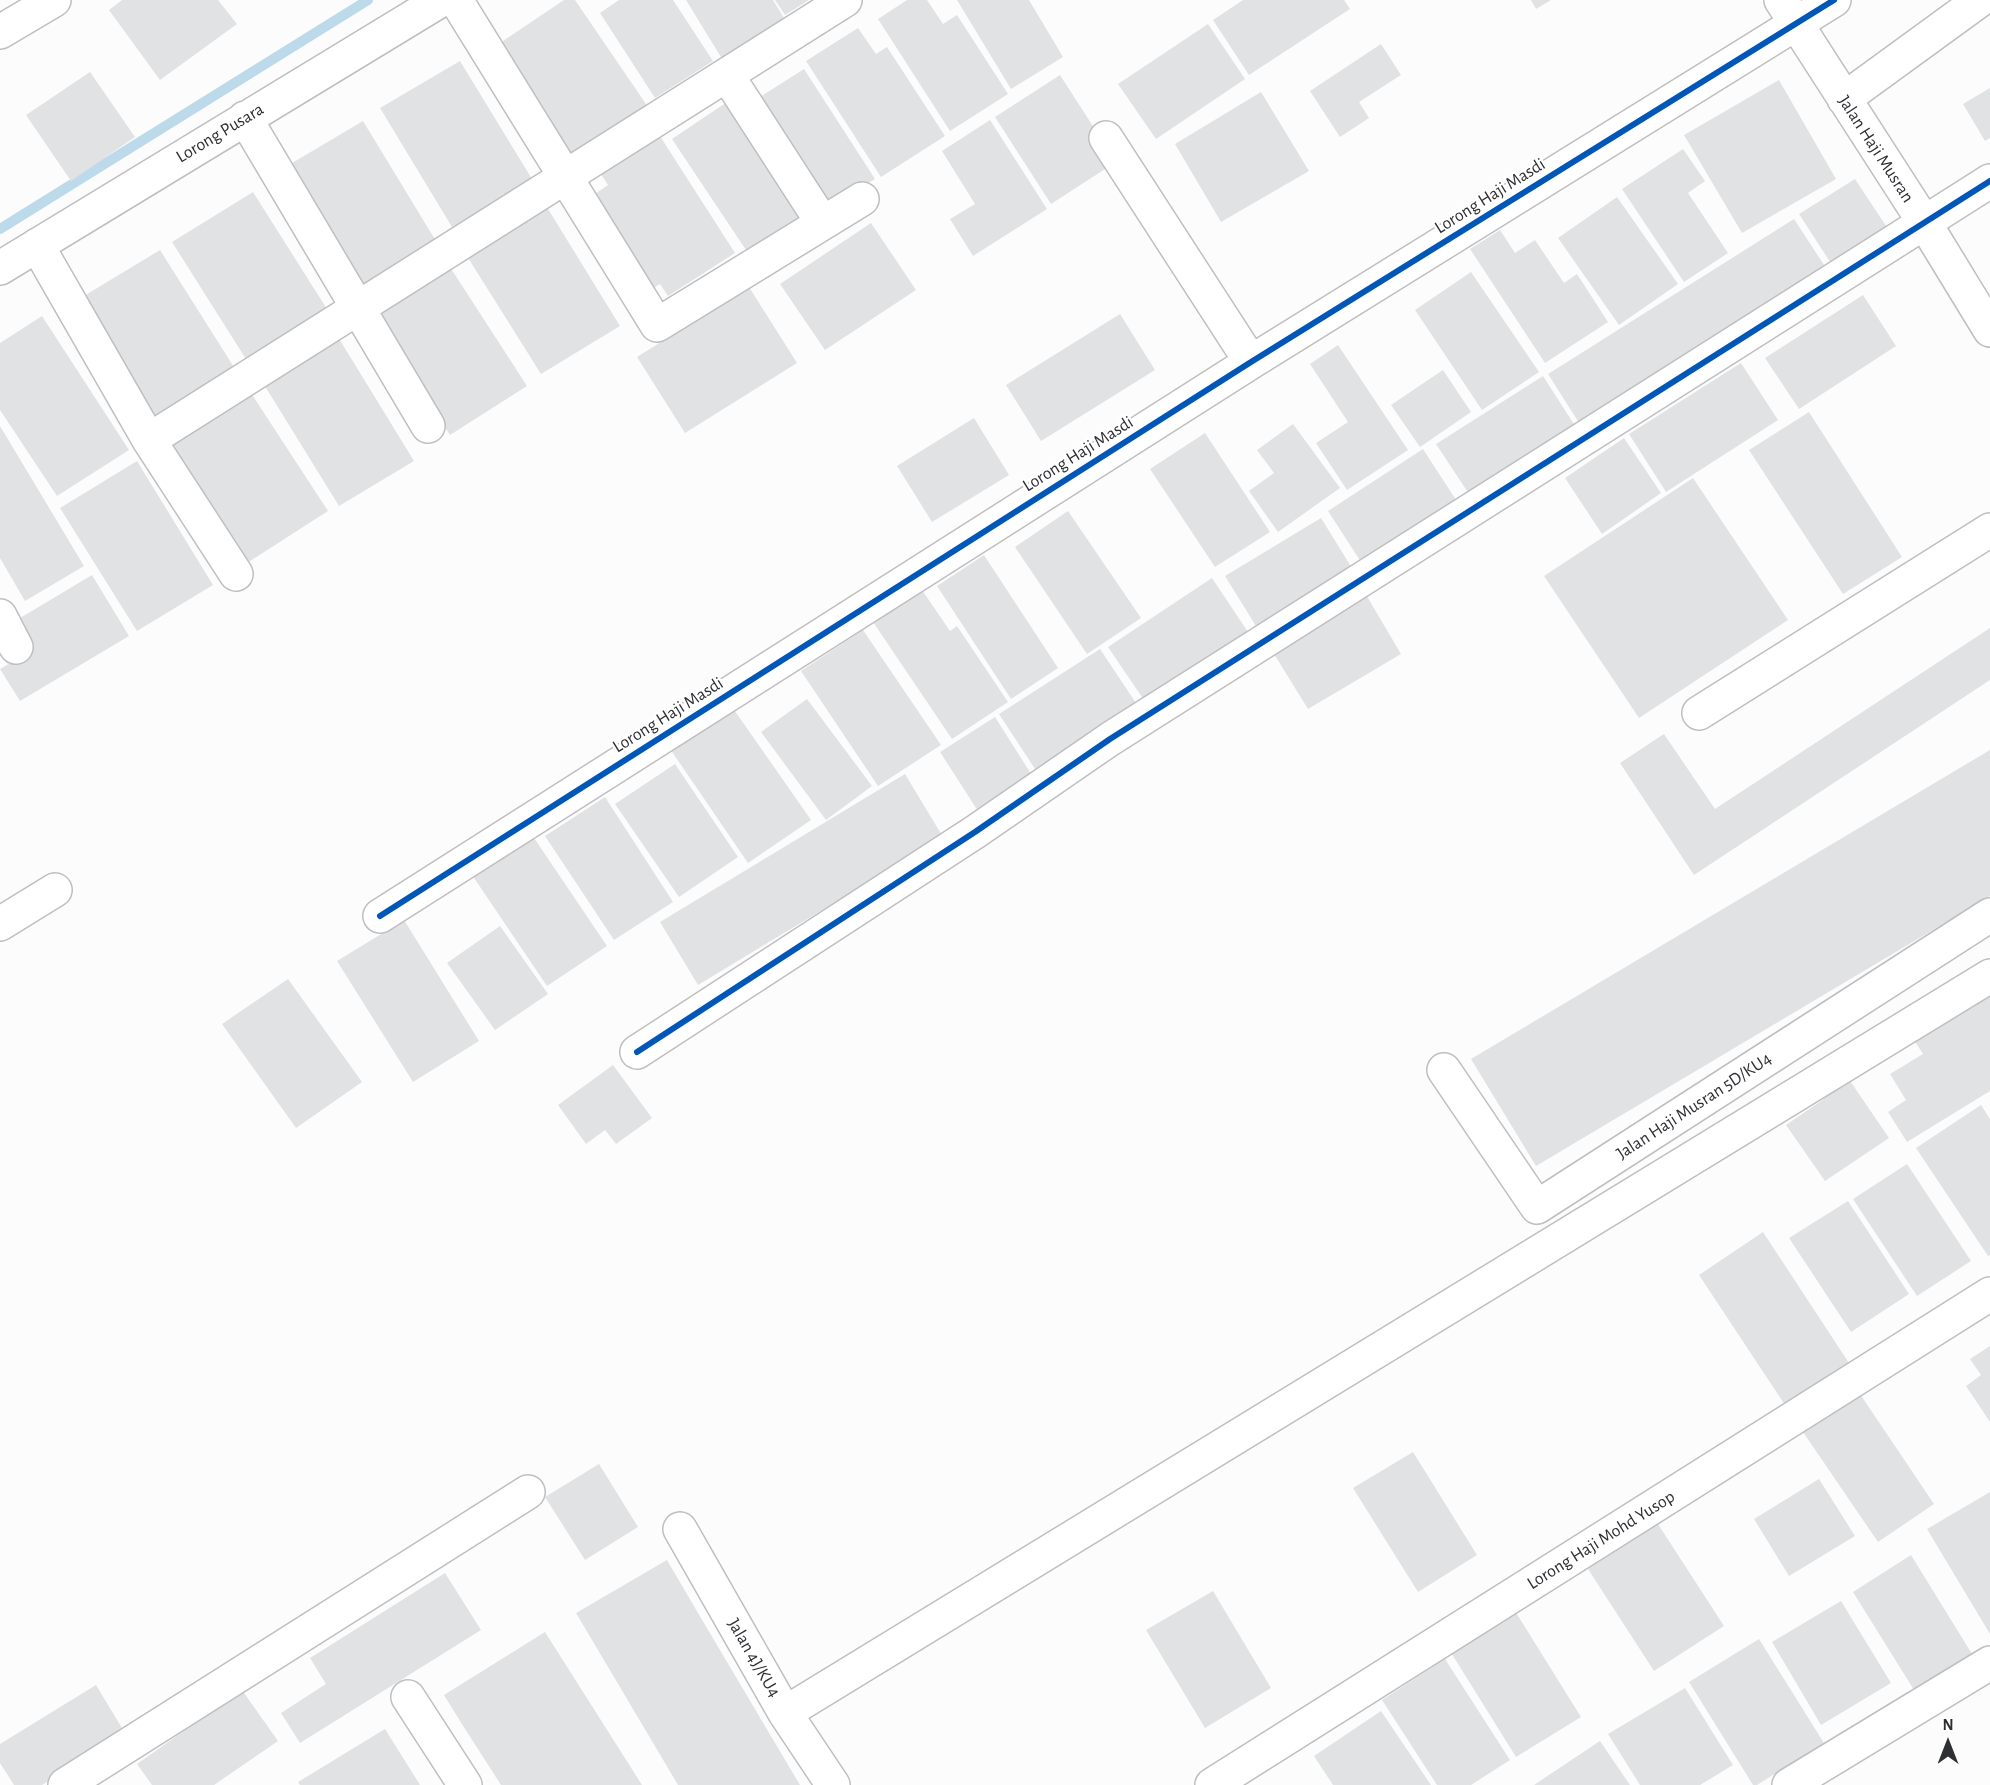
<!DOCTYPE html>
<html>
<head>
<meta charset="utf-8">
<style>
  body { margin:0 }
  #map { position:relative; width:1990px; height:1785px; overflow:hidden; background:#fcfcfc; font-family:"Alegreya Sans",sans-serif }
  canvas { display:block }
  .north { position:absolute; left:1918px; top:1713px; width:60px; height:60px; -webkit-text-stroke:4px #fff; paint-order:stroke; rotate:0deg; font-size:16px; font-weight:700; line-height:24px; text-align:center; color:#2e2f33 }
  .north::after { content:''; display:block; margin:auto; width:21px; height:27px; background:#2e2f33; clip-path:polygon(50% 0,100% 100%,50% 72%,0 100%) }
</style>
</head>
<body>
<div id="map">
<canvas width="1990" height="1785"></canvas>
<div class="north">N</div>
</div>
<script>
const ctx = document.querySelector('canvas').getContext('2d');
ctx.lineJoin = 'round';
const shape = rows => new Path2D(rows.map(r => 'M' + r).join(''));
function stroke(path, color, width, dash) { ctx.strokeStyle = color; ctx.lineWidth = width; ctx.lineCap = dash ? 'butt' : 'round'; ctx.setLineDash(dash || []); ctx.stroke(path); }
function fill(path, color) { ctx.fillStyle = color; ctx.fill(path, 'evenodd'); }
function drawText(font, color, halo, rows, align = 'center') {
  ctx.font = font + ' "Alegreya Sans",sans-serif'; ctx.lineWidth = 4.5; ctx.setLineDash([]); ctx.textBaseline = 'middle'; ctx.strokeStyle = halo; ctx.fillStyle = color; for (const [text, x, y, turn = 0] of rows) {
    ctx.save(); ctx.translate(x, y); ctx.rotate((+turn || 0) * Math.PI / 180); ctx.textAlign = isNaN(turn) ? turn : align; if (halo) ctx.strokeText(text, 0, 0); ctx.fillText(text, 0, 0); ctx.restore();
  }
}
stroke(shape([
  [0,229,368,0]
]), '#bcdaea', 10);
fill(shape([
  [122,0,218,0,237,24,160,80,109,10],
  [564,0,575,0,648,107,570,159,494,47],
  [619,0,673,0,713,61,655,98,600,13],
  [686,0,773,0,787,23,724,62],
  [775,0,809,0,785,15],
  [907,0,927,0,943,24,957,15,1008,94,950,131,878,19],
  [957,0,1029,0,1063,57,1011,89],
  [1243,0,1344,0,1350,9,1249,75,1213,20],
  [1531,0,1551,0,1536,9],
  [1208,24,1245,79,1156,139,1118,84],
  [858,28,876,54,887,47,945,136,881,177,806,61],
  [1381,44,1401,75,1359,102,1369,118,1340,137,1310,91],
  [460,61,532,179,452,227,380,108],
  [804,69,875,179,822,212,752,102],
  [90,72,135,137,71,181,26,115],
  [1060,75,1116,162,1051,204,995,117],
  [1779,80,1836,179,1742,233,1684,135],
  [1990,88,1990,138,1985,141,1963,104],
  [1261,92,1309,171,1221,222,1175,144],
  [733,98,813,218,752,259,672,139],
  [990,120,1047,209,973,256,950,219,975,204,942,151],
  [363,121,439,246,358,295,282,169],
  [658,133,735,253,668,296,660,284,649,291,589,198,608,185,599,171],
  [1683,149,1705,181,1688,193,1728,253,1684,282,1622,189],
  [1855,179,1892,235,1836,271,1799,214],
  [253,192,332,317,251,367,172,242],
  [1617,197,1678,284,1619,325,1558,238],
  [545,204,620,326,541,374,465,253],
  [1794,219,1830,274,1583,429,1548,374],
  [871,223,916,290,825,350,780,284],
  [1500,230,1515,253,1535,240,1564,283,1577,274,1608,322,1545,363,1470,249],
  [160,250,237,372,156,422,79,299],
  [448,264,527,386,450,435,371,314],
  [1471,272,1539,372,1482,410,1415,310],
  [749,287,797,363,685,433,637,357],
  [1863,295,1896,346,1799,409,1765,358],
  [1120,314,1155,370,1041,441,1006,385],
  [42,316,129,450,57,496,0,410,0,343],
  [338,337,414,461,339,506,263,383],
  [1338,345,1408,450,1347,490,1316,443,1348,422,1310,364],
  [1741,363,1778,420,1666,492,1629,434],
  [1443,370,1471,412,1420,447,1391,405],
  [1543,376,1579,432,1473,500,1436,444],
  [249,390,328,511,247,563,168,442],
  [1809,412,1902,557,1843,594,1749,450],
  [974,418,1009,475,932,522,897,466],
  [1293,424,1340,488,1278,532,1249,491,1274,473,1257,450],
  [0,426,84,566,25,601,0,558],
  [1205,433,1270,532,1215,567,1150,469],
  [1624,438,1661,493,1602,534,1565,478],
  [1423,449,1458,503,1363,565,1328,511],
  [137,461,213,585,137,631,60,508],
  [1693,478,1788,620,1639,718,1544,576],
  [1068,511,1141,618,1087,654,1015,547],
  [1321,518,1355,573,1259,631,1225,576],
  [984,555,1058,668,1011,699,937,586],
  [92,575,129,636,20,701,0,669,17,659,0,630],
  [1212,578,1250,635,1146,703,1108,647],
  [922,590,950,631,957,626,1008,702,952,739,873,622],
  [1365,593,1401,654,1308,709,1271,649],
  [1990,628,1990,680,1694,875,1620,763,1664,734,1715,809],
  [863,630,941,745,878,786,801,671],
  [1100,649,1138,706,1037,772,999,714],
  [807,699,872,786,826,820,761,732],
  [730,704,811,820,748,863,668,746],
  [995,717,1033,777,978,811,940,752],
  [1990,750,1990,896,1536,1166,1471,1059],
  [675,764,738,857,679,897,615,804],
  [905,774,943,837,698,985,660,922],
  [605,797,673,902,614,940,545,836],
  [528,829,607,946,547,986,468,869],
  [404,920,479,1041,413,1082,337,961],
  [500,926,548,994,495,1030,447,963],
  [288,979,362,1082,296,1128,222,1024],
  [1990,992,1990,1091,1907,1142,1888,1112,1906,1100,1890,1074,1923,1054,1914,1040],
  [613,1065,652,1118,616,1144,605,1130,586,1144,558,1105],
  [1844,1072,1889,1138,1825,1181,1786,1125,1824,1099,1818,1091],
  [1981,1105,1990,1119,1990,1255,1988,1256,1916,1148],
  [1907,1164,1971,1261,1917,1296,1853,1199],
  [1848,1201,1909,1294,1851,1332,1789,1238],
  [1763,1232,1849,1363,1785,1405,1699,1275],
  [1990,1346,1990,1422,1966,1386,1981,1375,1970,1359],
  [1860,1394,1934,1504,1878,1542,1803,1432],
  [1413,1452,1477,1555,1418,1592,1353,1488],
  [599,1464,638,1527,585,1560,545,1497],
  [1819,1479,1855,1536,1789,1576,1754,1519],
  [1990,1492,1990,1634,1927,1529],
  [1658,1524,1724,1626,1654,1671,1588,1569],
  [1911,1555,1972,1654,1914,1690,1853,1592],
  [667,1560,698,1613,800,1785,678,1785,576,1613],
  [445,1573,481,1630,300,1743,281,1713,326,1684,310,1658],
  [1213,1591,1271,1688,1205,1728,1146,1630],
  [1841,1601,1891,1683,1821,1725,1772,1642],
  [1515,1611,1581,1717,1516,1757,1450,1651],
  [545,1632,578,1684,642,1785,501,1785,460,1721,444,1695],
  [1759,1639,1824,1743,1757,1785,1753,1785,1689,1682],
  [1445,1659,1510,1760,1471,1785,1437,1785,1382,1700],
  [96,1685,125,1733,42,1785,14,1785,0,1763,0,1744],
  [1685,1688,1733,1765,1700,1785,1640,1785,1608,1734],
  [242,1690,278,1741,214,1785,152,1785,137,1764],
  [1381,1711,1431,1785,1333,1785,1314,1756],
  [385,1729,420,1785,300,1785,298,1782],
  [1600,1741,1630,1785,1534,1785]
]), '#e1e2e3');
const minor = shape([
  [456,0,657,325,862,199],
  [1781,0,1924,222,1990,330],
  [0,32,54,0],
  [727,75,822,222],
  [1844,99,1980,0],
  [245,118,428,426],
  [1106,138,1251,362],
  [37,245,149,440,845,0],
  [0,268,441,0],
  [149,440,236,574],
  [0,616,16,647],
  [1699,713,1990,530],
  [380,916,1251,362,1834,0],
  [0,924,55,890],
  [637,1052,975,832,1110,739,1990,181],
  [1444,1070,1537,1207,1990,915],
  [680,1529,785,1713,833,1785],
  [408,1697,465,1785],
  [785,1713,1990,976],
  [65,1785,528,1492],
  [1212,1785,1990,1294],
  [1789,1785,1990,1663]
]);
stroke(minor, '#bfbfc1', 36);
stroke(minor, '#fff', 33);
stroke(shape([
  [380,916,1251,362,1834,0],
  [637,1052,975,832,1110,739,1990,181]
]), '#0057b8', 6);
drawText('18px', '#2e2f33', '#fff', [
  ["Lorong Pusara",220,133,-31],
  ["Jalan Haji Musran",1876,149,57],
  ["Lorong Haji Masdi",1490,196,-32],
  ["Lorong Haji Masdi",1078,454,-32],
  ["Lorong Haji Masdi",668,715,-32],
  ["Jalan Haji Musran 5D/KU4",1694,1106,-33],
  ["Lorong Haji Mohd Yusop",1601,1540,-32],
  ["Jalan 4J/KU4",754,1658,60]
]);
</script>
</body>
</html>
